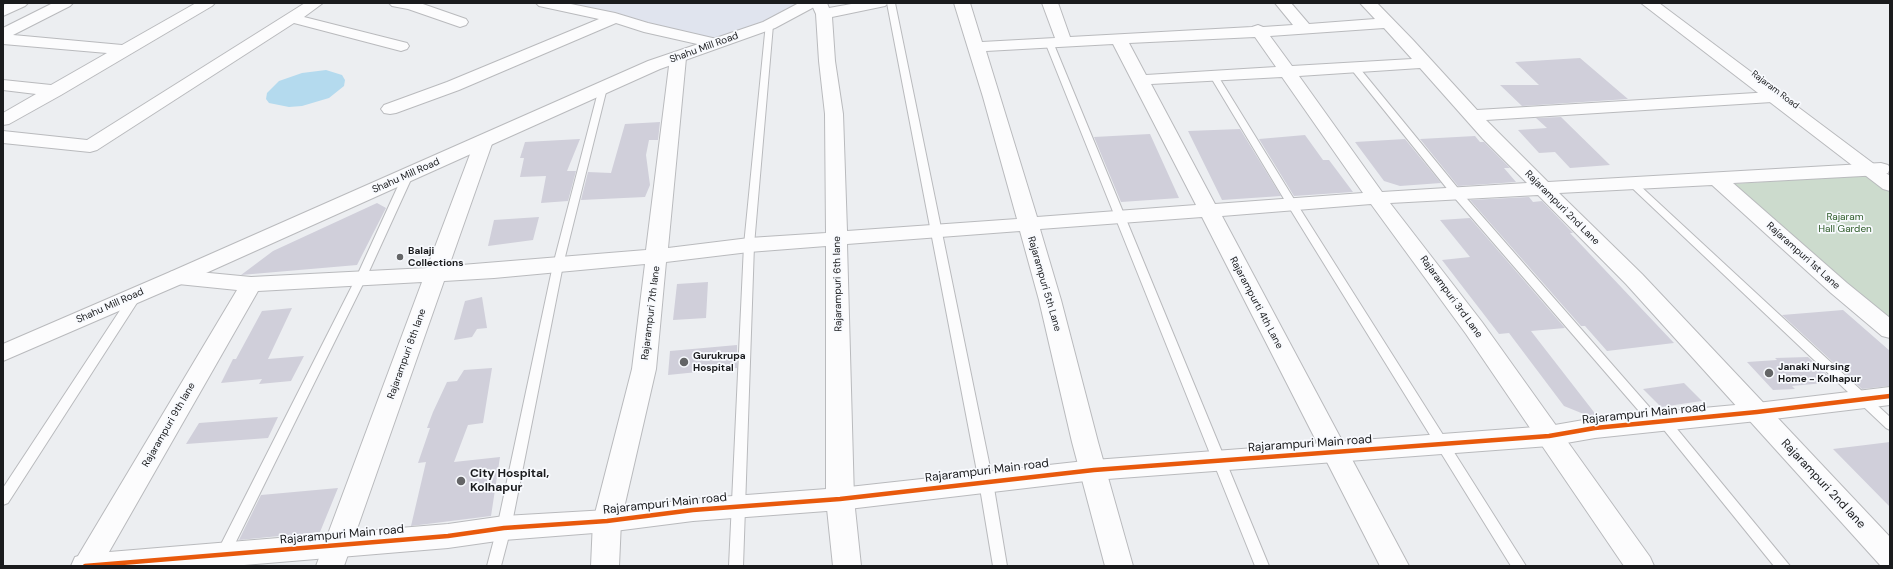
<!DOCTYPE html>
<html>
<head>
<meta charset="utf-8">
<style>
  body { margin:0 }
  #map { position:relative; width:1893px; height:569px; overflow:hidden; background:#eceef1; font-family:"DM Sans",sans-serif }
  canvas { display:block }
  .frame { position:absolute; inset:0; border:4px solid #1a1b1d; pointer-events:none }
</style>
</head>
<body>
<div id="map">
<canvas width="1893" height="569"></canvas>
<div class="frame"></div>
</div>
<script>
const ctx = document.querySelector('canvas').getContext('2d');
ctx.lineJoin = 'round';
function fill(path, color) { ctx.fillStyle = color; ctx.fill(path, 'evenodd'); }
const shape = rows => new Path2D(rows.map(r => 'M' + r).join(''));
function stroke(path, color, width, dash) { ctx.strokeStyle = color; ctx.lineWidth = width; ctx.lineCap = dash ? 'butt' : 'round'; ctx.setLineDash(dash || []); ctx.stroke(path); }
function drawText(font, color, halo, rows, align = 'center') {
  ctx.font = font + ' "DM Sans",sans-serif'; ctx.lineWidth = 3.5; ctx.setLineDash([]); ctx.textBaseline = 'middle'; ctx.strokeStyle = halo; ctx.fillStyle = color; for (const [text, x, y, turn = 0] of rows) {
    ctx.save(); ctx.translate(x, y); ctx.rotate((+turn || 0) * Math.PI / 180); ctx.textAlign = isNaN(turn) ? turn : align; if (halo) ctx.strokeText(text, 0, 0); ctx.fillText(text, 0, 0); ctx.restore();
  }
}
fill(shape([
  [544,3,811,3,715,43]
]), '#e0e4ee');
fill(shape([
  [1873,175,1890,187,1890,320,1732,184]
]), '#ccdbcd');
fill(shape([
  [326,70,342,75,345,80,344,86,329,98,302,106,289,107,269,103,266,99,267,93,279,81,302,73]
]), '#b4daee');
fill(shape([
  [1580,58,1628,99,1522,106,1500,85,1539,85,1515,62],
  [1561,117,1610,165,1570,168,1555,152,1539,153,1518,130,1547,128,1536,118],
  [660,122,658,140,649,140,646,155,650,185,645,197,581,200,588,172,611,173,625,124],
  [1240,129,1281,196,1222,200,1188,131],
  [1150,134,1179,198,1121,202,1094,137],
  [1305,135,1323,160,1329,160,1353,192,1294,196,1259,139],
  [1475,136,1480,142,1484,142,1510,168,1504,168,1516,182,1458,186,1420,139],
  [580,139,567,171,576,171,568,201,541,203,546,176,520,177,524,158,520,158,525,142],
  [1405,139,1441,183,1400,186,1384,181,1355,142],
  [1529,197,1533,202,1542,201,1573,233,1570,233,1674,343,1607,351,1585,326,1581,326,1470,200],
  [377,203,386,208,357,265,241,275,273,251],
  [539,217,533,240,488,246,494,220],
  [1470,218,1565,328,1531,331,1597,416,1591,417,1564,406,1509,333,1499,334,1442,260,1470,257,1440,220],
  [708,282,706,318,673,320,677,284],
  [482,297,487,328,477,329,472,337,454,340,465,301],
  [292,308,268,359,304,356,291,381,259,384,262,379,221,383,233,359,236,359,262,311],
  [1843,310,1890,351,1890,386,1862,389,1782,315],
  [737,345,737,368,668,375,670,351],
  [1808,357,1835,382,1792,386,1795,389,1773,390,1747,362,1777,360,1775,358],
  [492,368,483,423,468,425,454,462,500,457,491,516,411,526,426,462,418,463,430,428,427,428,433,412,447,382,457,381,464,370],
  [1684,383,1702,401,1661,407,1643,389],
  [278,417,268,438,186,444,199,423],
  [1890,442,1890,507,1833,449],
  [338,488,320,532,239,540,261,495]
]), '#d0cfda');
const service = shape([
  [887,3,895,3,993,482,1007,566,993,566,979,482,887,3],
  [766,23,769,23,773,25,754,245,743,566,729,566,744,245,766,23],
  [1046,40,1049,40,1053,42,1269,566,1255,566,1045,42,1046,40],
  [1354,64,1357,65,1461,192,1659,418,1664,416,1668,418,1790,566,1774,566,1660,425,1655,427,1651,425,1453,196,1351,69,1351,65,1354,64],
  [1214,73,1218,76,1297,204,1526,566,1511,566,1287,204,1210,76,1214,73],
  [603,85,607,88,563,265,511,528,501,566,487,566,497,528,553,265,599,88,603,85],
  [408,172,413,175,366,278,224,566,210,566,356,278,403,175,408,172],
  [1633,181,1636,182,1890,417,1890,430,1886,428,1630,186,1628,184,1630,182,1633,181],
  [136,291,142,295,8,503,3,505,3,488,132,292,136,291]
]);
const minor = shape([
  [8,3,28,3,25,6,3,16,3,5,8,3],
  [53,3,73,3,70,6,13,35,122,45,196,3,215,3,212,6,61,95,9,124,3,125,3,113,36,94,3,90,3,80,51,85,107,53,3,44,3,28,53,3],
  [305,3,323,3,304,17,407,43,409,46,407,49,401,51,294,23,97,150,90,152,3,143,3,131,87,140,305,3],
  [389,3,420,3,466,19,468,22,466,25,460,27,408,9,392,6,389,3],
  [536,3,566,3,615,13,648,23,721,40,723,43,721,46,715,48,644,32,616,23,459,90,396,113,390,114,384,113,381,109,384,105,447,82,599,19,539,6,536,3],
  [811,3,827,3,829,8,857,3,888,3,885,6,832,17,835,61,843,114,847,231,1017,219,983,97,954,3,970,3,982,42,1055,38,1042,3,1058,3,1070,37,1252,27,1258,25,1263,27,1293,25,1275,3,1291,3,1309,24,1375,19,1360,3,1377,3,1413,40,1477,110,1772,92,1778,93,1781,97,1778,101,1772,102,1486,120,1548,182,1881,163,1888,165,1890,168,1888,173,1881,175,1733,183,1847,283,1890,318,1890,338,1882,336,1831,293,1712,185,1559,193,1642,274,1890,537,1890,566,1880,565,1626,284,1538,195,1390,203,1482,322,1650,557,1654,566,1624,566,1466,334,1371,204,1222,216,1409,566,1380,566,1202,217,1040,229,1061,300,1098,442,1133,566,1105,566,1072,442,1039,300,1020,231,847,244,854,499,861,566,833,566,826,499,826,246,749,252,666,262,656,369,621,521,619,566,591,566,593,521,632,369,645,264,494,278,444,281,344,566,316,566,422,282,258,291,101,566,72,566,237,290,178,284,170,282,167,277,170,272,178,270,251,277,427,268,475,141,477,137,484,135,491,137,493,141,449,266,646,250,670,58,672,54,678,53,684,54,686,58,668,248,749,238,826,233,825,114,819,61,816,14,811,3],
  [1384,28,1412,59,1292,66,1270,36,1384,28],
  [1255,37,1276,67,1146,75,1129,43,1255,37],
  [1113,44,1196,205,1037,217,986,51,1113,44],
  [1420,68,1483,139,1527,183,1382,192,1299,76,1420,68],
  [1282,77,1363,193,1215,204,1151,84,1282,77]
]);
const tertiary = shape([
  [1890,387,1890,405,1757,421,1595,438,1549,446,1094,480,840,510,693,521,607,532,504,540,448,548,232,566,71,566,75,557,85,554,448,524,504,516,607,510,693,499,840,488,1094,460,1549,426,1595,418,1757,403,1890,387]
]);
const secondary = shape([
  [799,3,819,3,816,6,775,28,660,69,186,282,3,361,3,344,170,272,648,61,763,22,799,3],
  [1641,3,1659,3,1890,176,1890,191,1883,189,1641,3]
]);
stroke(service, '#b9babd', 2);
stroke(minor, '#b9babd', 2);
stroke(tertiary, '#b9babd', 2);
stroke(secondary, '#b9babd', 2);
fill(service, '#fcfcfd');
fill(minor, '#fcfcfd');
fill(tertiary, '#fcfcfd');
fill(secondary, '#fcfcfd');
stroke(shape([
  [85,566,448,536,504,528,607,521,693,510,840,499,1094,470,1549,436,1595,428,1757,412,1890,396]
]), '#e8590c', 4.5);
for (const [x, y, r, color] of [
  [400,257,4,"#646567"],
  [684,362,5,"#646567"],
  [1769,373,5,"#646567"],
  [461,481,5,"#646567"]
]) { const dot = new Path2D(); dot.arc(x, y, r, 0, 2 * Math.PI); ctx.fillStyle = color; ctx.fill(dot); stroke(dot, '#f8fafe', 1.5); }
drawText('9px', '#1a1b1d', '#f8fafe', [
  ["Rajaram Road",1775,90,37]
]);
drawText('10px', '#1a1b1d', '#f8fafe', [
  ["Shahu Mill Road",704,48,-20],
  ["Shahu Mill Road",406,176,-24],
  ["Rajarampuri 2nd Lane",1562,208,45],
  ["Rajarampuri 1st Lane",1803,256,42],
  ["Rajarampuri 6th lane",838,284,-91],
  ["Rajarampuri 5th Lane",1044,284,74],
  ["Rajarampuri 3rd Lane",1451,297,54],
  ["Rajarampurti 4th Lane",1256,303,62],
  ["Shahu Mill Road",110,306,-24],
  ["Rajarampuri 7th lane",651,313,-83],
  ["Rajarampuri 8th lane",407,354,-70],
  ["Rajarampuri 9th lane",169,425,-60]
]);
drawText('10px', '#2b5a26', '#f8fafe', [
  ["Rajaram",1845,217],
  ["Hall Garden",1845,229]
]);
drawText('bold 10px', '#1a1b1d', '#f8fafe', [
  ["Balaji",408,251],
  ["Collections",408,263],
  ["Gurukrupa",693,356],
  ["Hospital",693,368],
  ["Janaki Nursing",1778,367],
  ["Home - Kolhapur",1778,379]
], 'left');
drawText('12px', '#1a1b1d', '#f8fafe', [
  ["Rajarampuri Main road",1644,414,-6],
  ["Rajarampuri Main road",1310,444,-4],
  ["Rajarampuri Main road",987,471,-7],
  ["Rajarampuri 2nd lane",1823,484,47],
  ["Rajarampuri Main road",665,504,-6],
  ["Rajarampuri Main road",342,535,-5]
]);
drawText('bold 12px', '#1a1b1d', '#f8fafe', [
  ["City Hospital,",470,474],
  ["Kolhapur",470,488]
], 'left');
</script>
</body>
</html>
